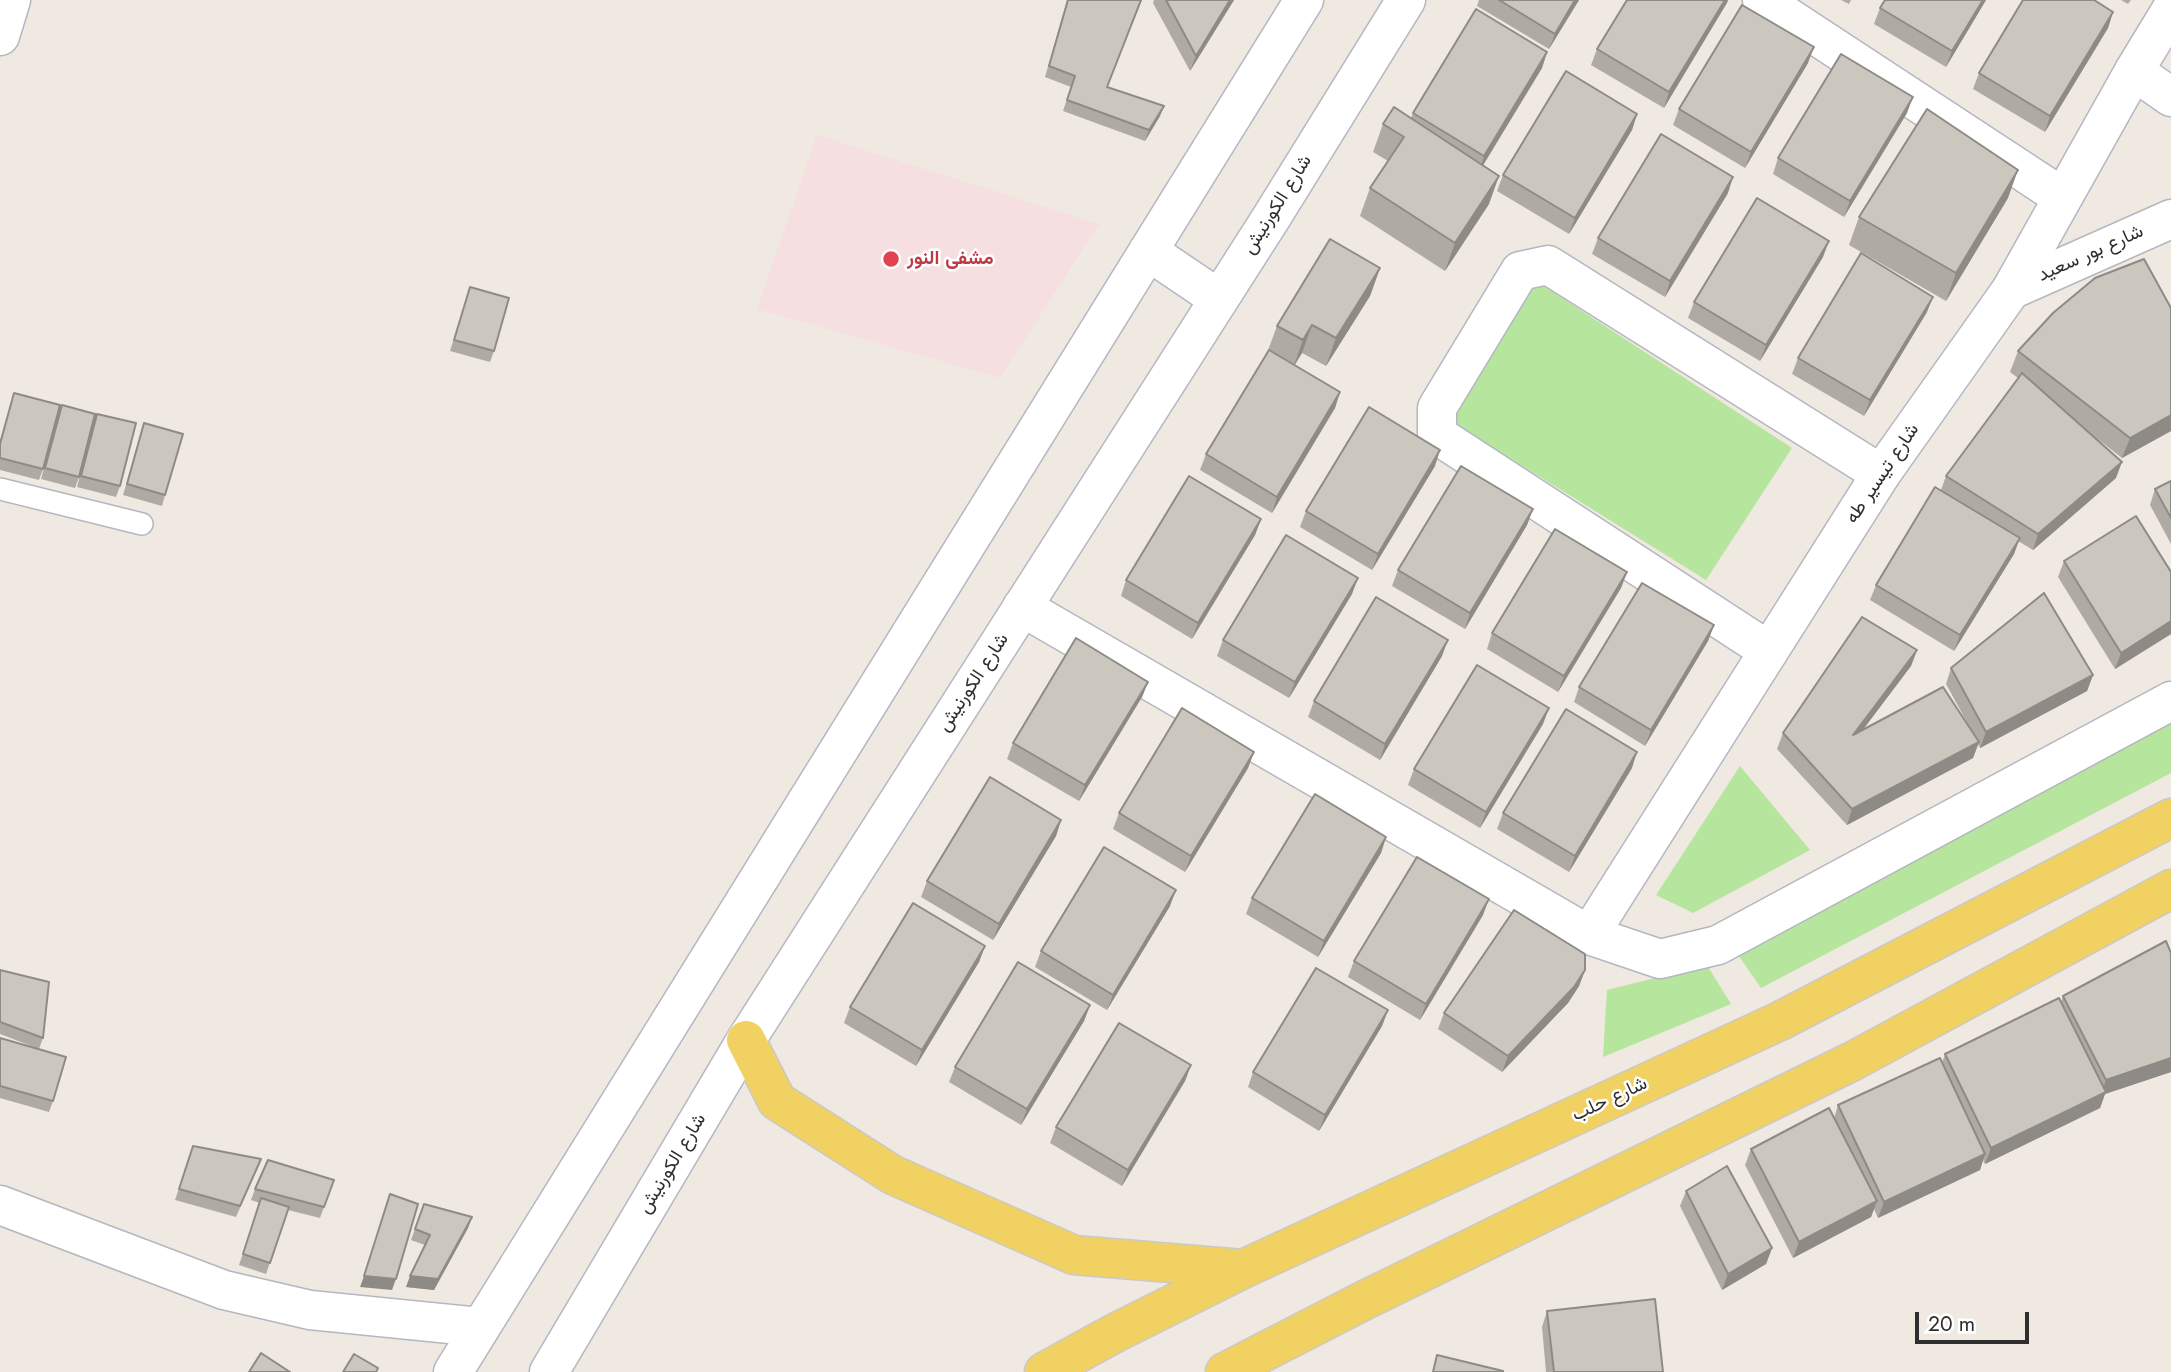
<!DOCTYPE html>
<html>
<head>
<meta charset="utf-8">
<style>
  body { margin:0 }
  #map { position:relative; width:2171px; height:1372px; overflow:hidden; background:#efe9e1; font-family:Jost,sans-serif }
  canvas { display:block }
  .scale { position:absolute; left:1915px; top:1312px; width:114px; height:32px; box-sizing:border-box; border:4px solid #2e2e2e; border-top:0; padding-left:9px; font-size:21px; line-height:24px; white-space:nowrap; color:#2e2e2e; -webkit-text-stroke:5px #fff; paint-order:stroke }
</style>
</head>
<body>
<div id="map">
<canvas width="2171" height="1372"></canvas>
<div class="scale">20 m</div>
</div>
<script>
const ctx = document.querySelector('canvas').getContext('2d');
ctx.lineJoin = 'round';
function fill(path, color) { ctx.fillStyle = color; ctx.fill(path, 'evenodd'); }
const shape = rows => new Path2D(rows.map(r => 'M' + r).join(''));
function stroke(path, color, width, dash) { ctx.strokeStyle = color; ctx.lineWidth = width; ctx.lineCap = dash ? 'butt' : 'round'; ctx.setLineDash(dash || []); ctx.stroke(path); }
function drawText(font, color, halo, rows, align = 'center') {
  ctx.font = font + ' Jost,Vazirmatn,sans-serif'; ctx.lineWidth = 5; ctx.setLineDash([]); ctx.textBaseline = 'middle'; ctx.strokeStyle = halo; ctx.fillStyle = color; for (const [text, x, y, turn = 0] of rows) {
    ctx.save(); ctx.translate(x, y); ctx.rotate((+turn || 0) * Math.PI / 180); ctx.textAlign = isNaN(turn) ? turn : align; if (halo) ctx.strokeText(text, 0, 0); ctx.fillText(text, 0, 0); ctx.restore();
  }
}
fill(shape([
  [817,135,1099,224,1000,378,757,309]
]), '#f5dfe0');
fill(shape([
  [1536,281,1792,448,1706,580,1447,419],
  [2171,723,2171,773,1761,988,1736,952],
  [1740,766,1810,850,1693,913,1656,895],
  [1707,965,1731,1004,1603,1057,1607,990]
]), '#b6e59e');
const service = shape([
  [0,489,142,524]
]);
const minor = shape([
  [1762,0,2062,197],
  [0,36,11,0],
  [2134,71,2171,97],
  [2011,290,2171,219],
  [1022,607,1589,935,1660,959,1718,945,2171,701],
  [1769,651,1437,435,1437,408,1520,271,1548,265,1881,474],
  [0,1205,224,1290,310,1310,480,1327]
]);
const tertiary = shape([
  [1589,935,1881,474,2011,290,2134,71,2171,10]
]);
const secondary = shape([
  [1148,251,1219,299],
  [453,1372,1304,0],
  [549,1372,746,1040,1271,218,1406,0]
]);
const primary = shape([
  [746,1040,777,1101,893,1175,1074,1255,1243,1269],
  [1044,1372,1113,1334,1243,1269,1780,1021,2171,818],
  [1225,1372,1365,1300,1853,1061,2171,889]
]);
stroke(service, '#b4b7c1', 24);
stroke(minor, '#b4b7c1', 41);
stroke(tertiary, '#b4b7c1', 41);
stroke(secondary, '#b4b7c1', 41);
stroke(primary, '#c9c9c9', 41);
stroke(service, '#fff', 21);
stroke(minor, '#fff', 38);
stroke(tertiary, '#fff', 38);
stroke(secondary, '#fff', 38);
stroke(primary, '#f2d163', 38);
fill(shape([
  [1067,0,1142,0,1107,87,1160,116,1145,141,1063,111,1071,87,1045,77],
  [1154,0,1234,0,1190,71,1153,3],
  [1479,0,1579,0,1549,49,1477,6],
  [1627,0,1728,0,1664,108,1591,65,1597,49],
  [1841,0,1851,0,1849,4],
  [1986,0,1946,67,1874,24,1880,8],
  [2121,0,2131,0,2128,4],
  [2113,12,2108,28,2045,132,1973,89,1979,73],
  [1547,52,1542,68,1483,165,1489,204,1445,271,1360,216,1370,188,1388,161,1373,152,1383,124,1411,118,1413,113],
  [1808,63,1745,168,1673,125,1679,109],
  [1907,113,1844,217,1773,174,1778,158],
  [1637,114,1632,130,1569,234,1497,191,1503,175],
  [1728,193,1665,297,1592,254,1598,238],
  [2008,198,1946,301,1849,245,1859,217],
  [1823,257,1760,361,1688,318,1694,302],
  [1380,268,1370,296,1326,366,1302,353,1294,365,1340,392,1335,408,1272,513,1200,470,1206,454,1267,353,1277,326],
  [470,287,494,351,490,362,450,351],
  [1927,312,1864,416,1792,374,1798,358],
  [2018,351,2171,431,2122,458,2090,433,2116,478,2033,550,2018,541,2014,554,1954,651,1870,600,1876,585,1941,490,1946,476,2018,378,2010,372],
  [14,393,43,469,39,480,0,470,0,440],
  [62,405,79,477,75,488,41,479,58,416],
  [97,414,120,486,116,497,77,487,93,424],
  [144,423,165,495,162,506,123,495],
  [1435,466,1372,570,1300,527,1306,511],
  [2171,481,2171,544,2150,505,2155,489],
  [1533,509,1527,525,1465,629,1392,586,1398,570],
  [1261,519,1255,535,1192,639,1121,596,1126,580],
  [2064,561,2171,572,2171,634,2115,669,2058,577],
  [1627,572,1621,588,1558,692,1487,649,1492,633],
  [1352,594,1289,698,1217,656,1223,640],
  [1714,625,1708,641,1645,746,1574,702,1579,687],
  [1917,650,1911,666,1863,729,1970,728,1946,684,1951,668,2093,675,2087,691,1980,748,1978,744,1973,758,1847,825,1777,749,1783,733],
  [1442,656,1380,760,1308,717,1314,701],
  [1148,682,1142,697,1079,801,1007,759,1013,743],
  [1543,724,1480,828,1408,785,1414,769],
  [1254,752,1248,768,1185,872,1113,829,1119,813],
  [1632,768,1569,872,1497,829,1503,813],
  [1061,820,1056,836,993,940,921,897,927,881],
  [1386,837,1381,853,1318,957,1246,914,1252,898],
  [1170,906,1107,1010,1035,967,1041,951],
  [1483,915,1420,1020,1348,977,1354,961],
  [985,946,979,962,916,1066,844,1023,850,1007],
  [2171,953,2171,1072,2105,1094,2100,1108,1985,1164,1983,1160,1980,1170,1878,1218,1874,1209,1871,1217,1793,1258,1745,1165,1751,1149,1834,1118,1838,1105,1942,1063,1945,1054,2061,1002,2063,996],
  [0,970,43,1038,39,1049,0,1034],
  [1585,970,1579,986,1568,1003,1502,1072,1438,1029,1444,1013],
  [1090,1005,1084,1021,1021,1125,949,1082,955,1067],
  [1388,1010,1382,1026,1319,1131,1248,1087,1253,1072],
  [0,1038,53,1101,49,1112,0,1098],
  [1191,1065,1185,1081,1122,1186,1050,1143,1056,1127],
  [193,1146,261,1159,236,1217,175,1200],
  [334,1180,320,1218,288,1210,266,1274,239,1265,260,1203,251,1200,255,1189],
  [1686,1191,1772,1248,1766,1264,1722,1290,1680,1206],
  [424,1204,472,1217,468,1228,434,1290,406,1287,425,1245,411,1240],
  [1547,1311,1663,1372,1546,1372,1542,1327]
]), '#afaba4');
fill(shape([
  [1230,0,1234,0,1190,71,1196,56],
  [1575,0,1579,0,1549,49,1555,34],
  [1725,0,1728,0,1727,3,1664,108,1669,92],
  [1983,0,1986,0,1946,67,1952,51],
  [2113,12,2108,28,2045,132,2050,116],
  [1814,47,1808,63,1745,168,1751,152],
  [1547,52,1542,68,1479,172,1484,156],
  [1913,97,1907,113,1844,217,1850,201],
  [1164,106,1160,116,1145,141,1149,130],
  [1637,114,1632,130,1569,234,1575,218],
  [2018,170,2008,198,1946,301,1956,273],
  [1499,176,1489,204,1445,271,1455,243],
  [1733,177,1728,193,1665,297,1670,281],
  [1829,241,1823,257,1760,361,1766,345],
  [1380,268,1370,296,1326,366,1336,338],
  [1933,297,1927,312,1864,416,1870,400],
  [1312,325,1302,353,1293,368,1303,340],
  [1340,392,1335,408,1272,513,1277,497],
  [2171,415,2171,431,2122,458,2130,438],
  [1440,450,1435,466,1372,570,1378,554],
  [2122,462,2116,478,2033,550,2038,534],
  [1533,509,1527,525,1465,629,1470,613],
  [1261,519,1255,535,1192,639,1198,623],
  [2020,538,2014,554,1954,651,1960,635],
  [1627,572,1621,588,1558,692,1564,676],
  [1358,578,1352,594,1289,698,1295,682],
  [2171,621,2171,634,2115,669,2121,653],
  [1714,625,1708,641,1645,746,1651,730],
  [1448,640,1442,656,1380,760,1385,744],
  [1917,650,1911,666,1847,751,1853,735],
  [2093,675,2087,691,1980,748,1986,732],
  [1148,682,1142,697,1079,801,1085,785],
  [1549,708,1543,724,1480,828,1486,812],
  [1979,742,1973,758,1847,825,1852,809],
  [1254,752,1248,768,1185,872,1191,856],
  [1637,752,1632,768,1569,872,1575,856],
  [1061,820,1056,836,993,940,999,924],
  [1386,837,1381,853,1318,957,1324,941],
  [1176,890,1170,906,1107,1010,1113,995],
  [1489,899,1483,915,1420,1020,1426,1004],
  [985,946,979,962,916,1066,922,1050],
  [1585,970,1579,986,1568,1003,1502,1072,1508,1056],
  [1090,1005,1084,1021,1021,1125,1027,1109],
  [1388,1010,1382,1026,1319,1131,1325,1115],
  [2171,1058,2171,1072,2105,1094,2100,1108,1985,1164,1991,1148,2100,1095,2106,1080],
  [1191,1065,1185,1081,1122,1186,1128,1170],
  [1985,1154,1980,1170,1878,1218,1884,1202],
  [1877,1201,1871,1217,1793,1258,1799,1242],
  [472,1217,468,1228,434,1290,406,1287,410,1276],
  [1772,1248,1766,1264,1722,1290,1728,1274],
  [364,1276,396,1279,392,1290,360,1287]
]), '#8e8b86');
const building = shape([
  [1068,0,1141,0,1107,87,1164,106,1149,130,1067,100,1075,76,1049,66,1068,0],
  [1166,0,1230,0,1196,56,1166,0],
  [1499,0,1575,0,1555,34,1499,0],
  [1627,0,1725,0,1669,92,1597,49,1627,0],
  [1885,0,1983,0,1952,51,1880,8,1885,0],
  [2023,0,2094,0,2113,12,2050,116,1979,73,2023,0],
  [1742,5,1814,47,1751,152,1679,109,1742,5],
  [1476,9,1547,52,1484,156,1413,113,1476,9],
  [1841,54,1913,97,1850,201,1778,158,1841,54],
  [1566,71,1637,114,1575,218,1503,175,1566,71],
  [1394,107,1499,176,1455,243,1370,188,1404,137,1383,124,1394,107],
  [1927,109,2018,170,1956,273,1859,217,1927,109],
  [1661,134,1733,177,1670,281,1598,238,1661,134],
  [1757,198,1829,241,1766,345,1694,302,1757,198],
  [1330,239,1380,268,1336,338,1312,325,1303,340,1277,326,1330,239],
  [1861,253,1933,297,1870,400,1798,358,1861,253],
  [2144,259,2171,308,2171,415,2130,438,2018,351,2053,313,2095,278,2144,259],
  [470,287,509,298,494,351,454,340,470,287],
  [1269,350,1340,392,1277,497,1206,454,1269,350],
  [2022,373,2122,462,2038,534,1946,476,2022,373],
  [14,393,60,405,43,469,0,458,0,444,14,393],
  [62,405,95,414,79,477,45,468,62,405],
  [1369,407,1440,450,1378,554,1306,511,1369,407],
  [97,414,136,423,120,486,81,476,97,414],
  [144,423,183,434,165,495,127,484,144,423],
  [1461,466,1533,509,1470,613,1398,570,1461,466],
  [1189,476,1261,519,1198,623,1126,580,1189,476],
  [2171,481,2171,518,2155,489,2171,481],
  [1935,487,2020,538,1960,635,1876,585,1935,487],
  [2136,516,2171,572,2171,621,2121,653,2064,561,2136,516],
  [1555,529,1627,572,1564,676,1492,633,1555,529],
  [1286,535,1358,578,1295,682,1223,640,1286,535],
  [1642,583,1714,625,1651,730,1579,687,1642,583],
  [2044,593,2093,675,1986,732,1951,668,2044,593],
  [1376,597,1448,640,1385,744,1314,701,1376,597],
  [1862,617,1917,650,1853,735,1943,687,1979,742,1852,809,1783,733,1862,617],
  [1076,638,1148,682,1085,785,1013,743,1076,638],
  [1477,665,1549,708,1486,812,1414,769,1477,665],
  [1182,708,1254,752,1191,856,1119,813,1182,708],
  [1566,709,1637,752,1575,856,1503,813,1566,709],
  [990,777,1061,820,999,924,927,881,990,777],
  [1315,794,1386,837,1324,941,1252,898,1315,794],
  [1104,847,1176,890,1113,995,1041,951,1104,847],
  [1417,857,1489,899,1426,1004,1354,961,1417,857],
  [913,903,985,946,922,1050,850,1007,913,903],
  [1514,910,1585,954,1585,970,1574,987,1508,1056,1444,1013,1514,910],
  [2166,941,2171,953,2171,1058,2106,1080,2063,996,2166,941],
  [1018,962,1090,1005,1027,1109,955,1067,1018,962],
  [1316,968,1388,1010,1325,1115,1253,1072,1316,968],
  [0,970,49,982,43,1038,0,1022,0,970],
  [2059,998,2106,1092,1991,1148,1945,1054,2059,998],
  [1119,1023,1191,1065,1128,1170,1056,1127,1119,1023],
  [0,1038,66,1057,53,1101,0,1086,0,1038],
  [1940,1058,1985,1154,1884,1202,1838,1105,1940,1058],
  [1829,1108,1877,1201,1799,1242,1751,1149,1829,1108],
  [193,1146,261,1159,240,1206,179,1189,193,1146],
  [268,1160,334,1180,324,1207,255,1189,268,1160],
  [1727,1166,1772,1248,1728,1274,1686,1191,1727,1166],
  [390,1194,418,1204,396,1279,364,1276,390,1194],
  [261,1198,289,1207,270,1263,243,1254,261,1198],
  [424,1204,472,1217,438,1279,410,1276,430,1235,415,1229,424,1204],
  [1655,1299,1663,1372,1554,1372,1547,1311,1655,1299],
  [261,1353,290,1372,249,1372,261,1353],
  [354,1354,378,1368,376,1372,343,1372,354,1354],
  [1437,1355,1503,1371,1503,1372,1433,1372,1437,1355]
]);
fill(building, '#cbc7bf');
stroke(building, '#8e8b86', 2);
for (const [x, y, r, color] of [
  [891,259,9,"#e0444e"]
]) { const dot = new Path2D(); dot.arc(x, y, r, 0, 2 * Math.PI); ctx.fillStyle = color; ctx.fill(dot); stroke(dot, '#fff', 2.5); }
drawText('19px', '#2e2e2e', '#fff', [
  ["شارع الكورنيش",1278,205,-58],
  ["شارع بور سعيد",2091,254,-24],
  ["شارع تيسير طه",1883,474,-56],
  ["شارع الكورنيش",974,683,-57],
  ["شارع حلب",1610,1100,-25],
  ["شارع الكورنيش",673,1164,-59]
]);
drawText('bold 19px', '#be3a42', '#fff', [
  ["مشفى النور",907,259]
], 'left');
</script>
</body>
</html>
